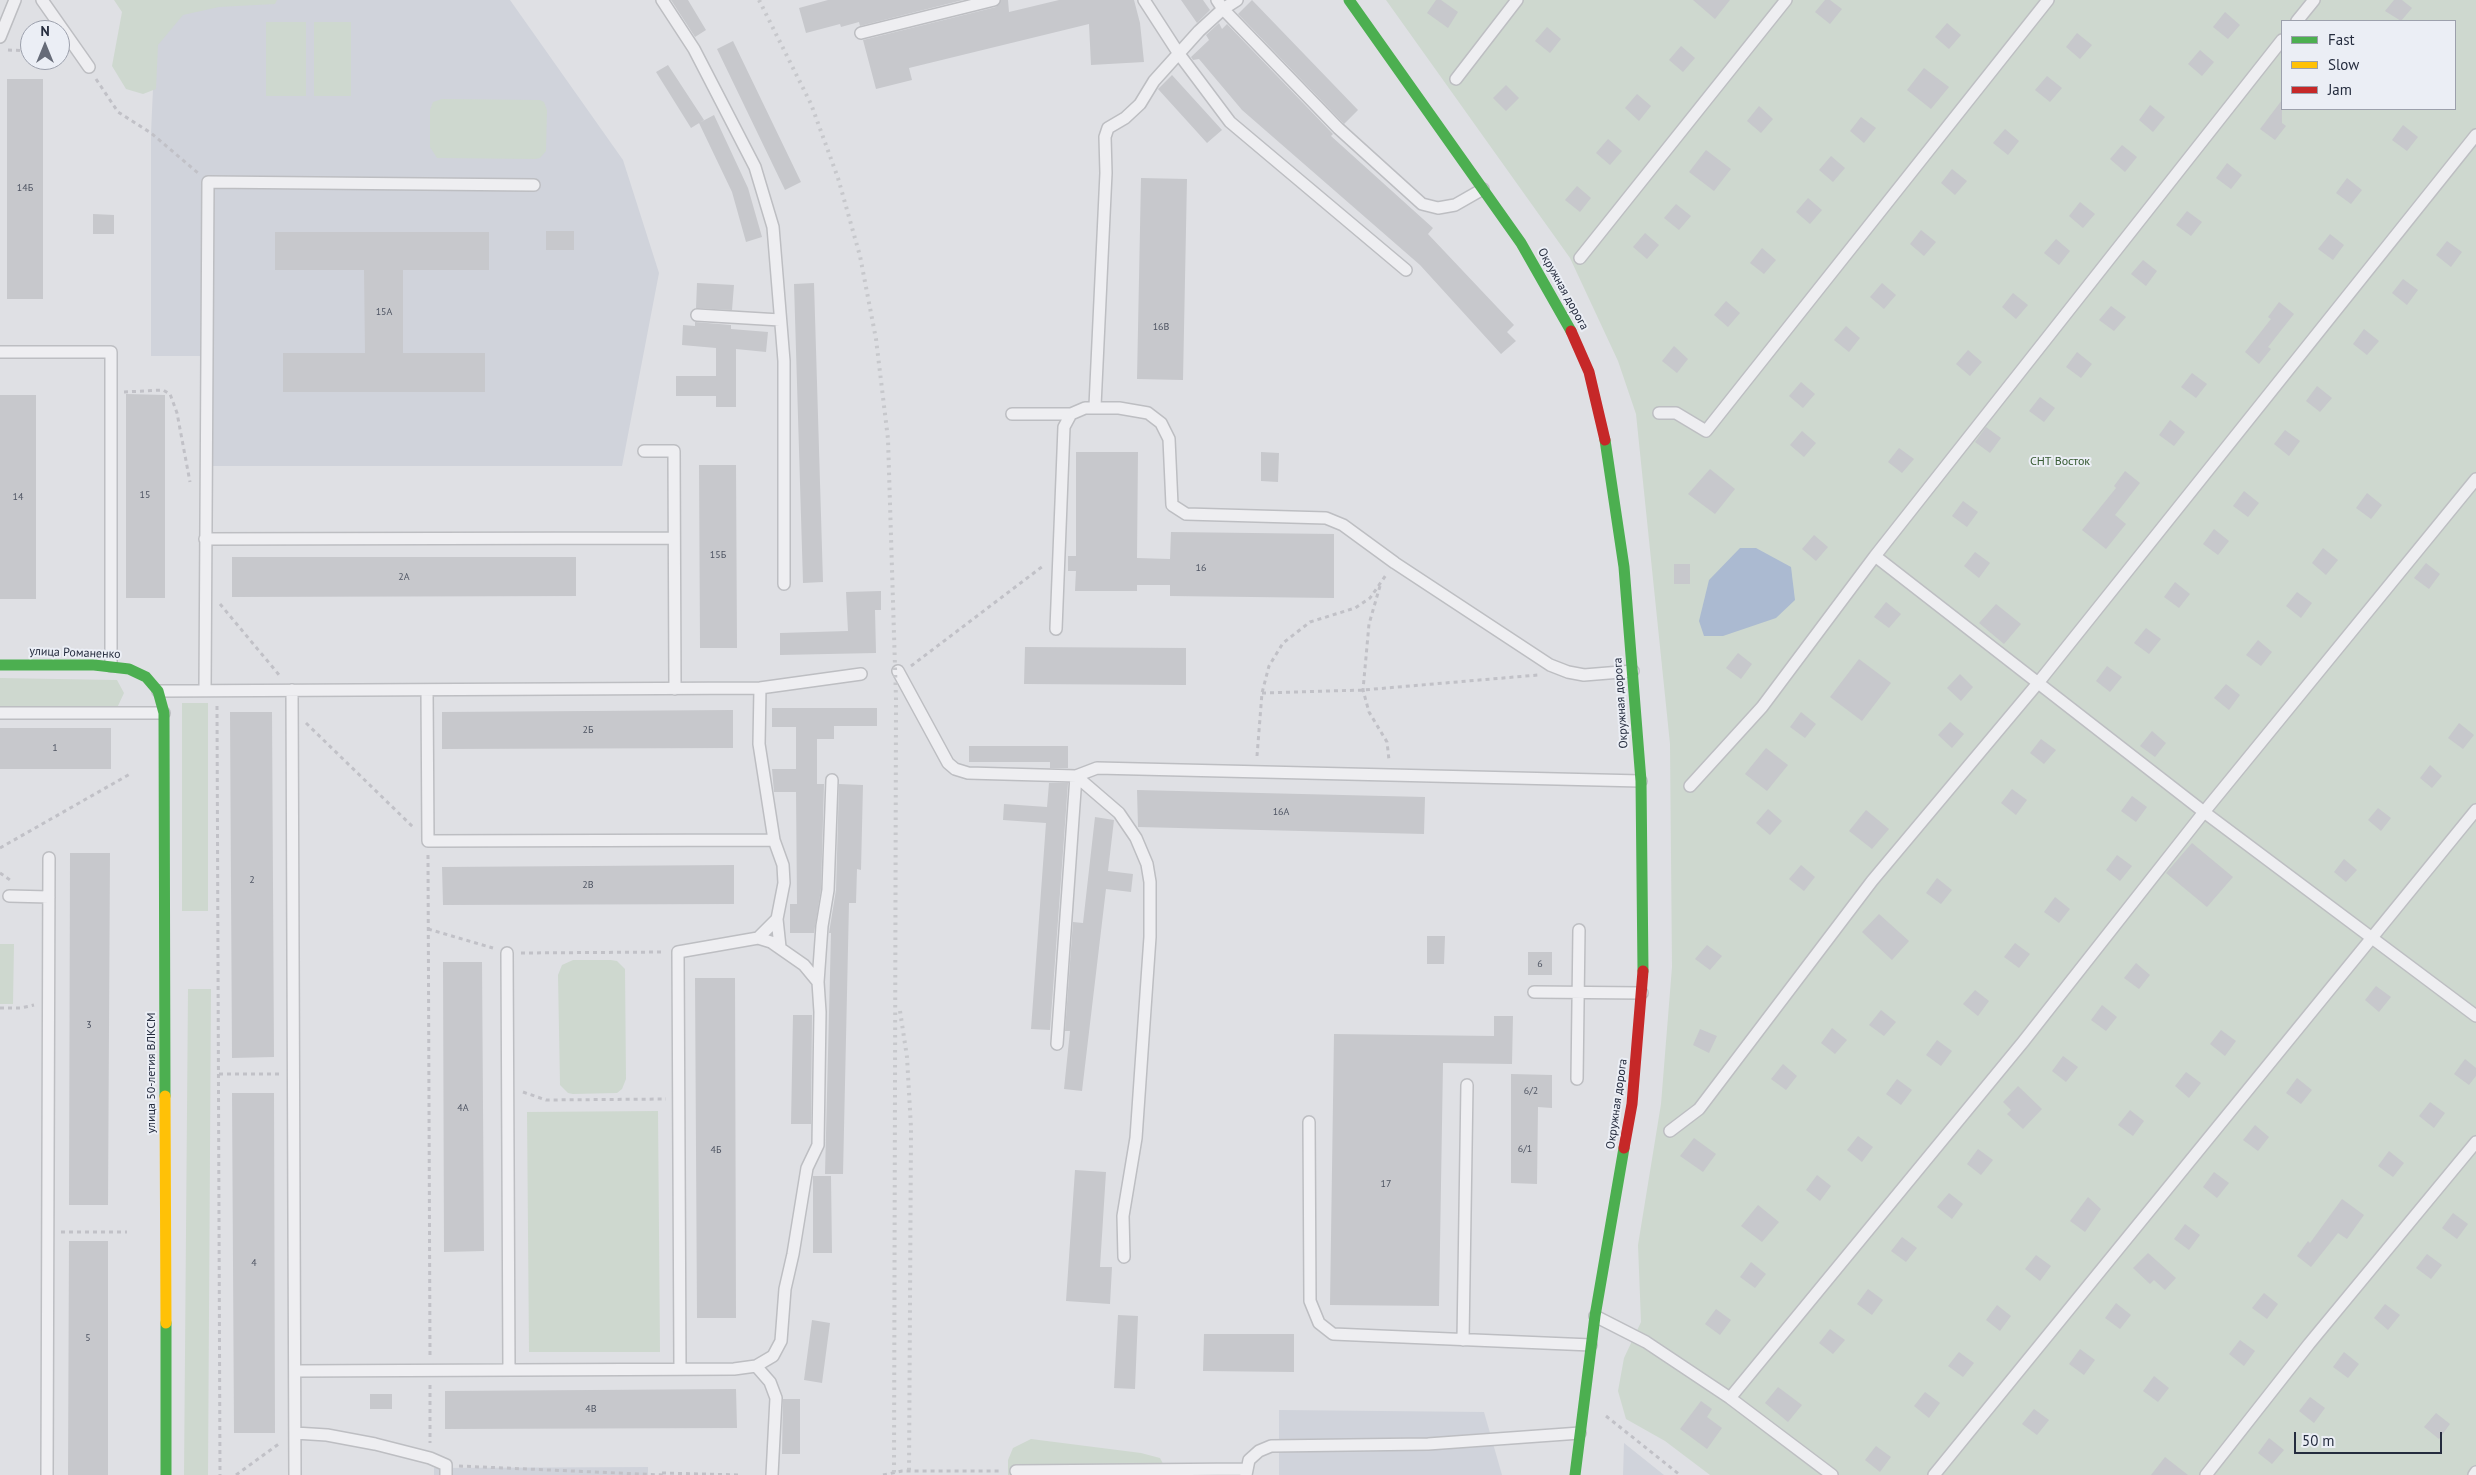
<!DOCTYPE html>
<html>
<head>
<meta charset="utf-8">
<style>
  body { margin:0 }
  #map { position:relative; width:2476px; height:1475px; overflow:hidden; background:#dfe0e4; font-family:"PT Sans",sans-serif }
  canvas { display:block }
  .legend { position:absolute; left:2281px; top:20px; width:175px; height:90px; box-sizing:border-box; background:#ebeef5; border:1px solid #9ca0ac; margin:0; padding:6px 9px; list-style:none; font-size:15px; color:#252c3e }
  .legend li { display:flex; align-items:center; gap:10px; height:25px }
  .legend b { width:25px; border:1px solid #9ca0ac }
  .north { position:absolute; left:20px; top:20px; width:50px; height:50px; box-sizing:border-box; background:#ebeef5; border:1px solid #9ca0ac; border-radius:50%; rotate:0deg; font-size:14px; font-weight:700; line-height:20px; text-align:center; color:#252c3e }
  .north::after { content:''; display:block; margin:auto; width:18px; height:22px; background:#666b78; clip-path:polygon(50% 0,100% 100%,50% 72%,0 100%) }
  .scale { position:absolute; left:2294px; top:1432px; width:148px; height:22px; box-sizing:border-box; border:2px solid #252c3e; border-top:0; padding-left:6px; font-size:15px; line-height:18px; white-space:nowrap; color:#252c3e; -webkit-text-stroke:4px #ebeef5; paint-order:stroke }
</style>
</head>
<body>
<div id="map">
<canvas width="2476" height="1475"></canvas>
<ul class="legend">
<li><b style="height:6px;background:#4caf50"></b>Fast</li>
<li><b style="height:6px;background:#ffc107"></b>Slow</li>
<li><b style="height:6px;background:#c62828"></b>Jam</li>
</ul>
<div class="north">N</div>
<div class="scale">50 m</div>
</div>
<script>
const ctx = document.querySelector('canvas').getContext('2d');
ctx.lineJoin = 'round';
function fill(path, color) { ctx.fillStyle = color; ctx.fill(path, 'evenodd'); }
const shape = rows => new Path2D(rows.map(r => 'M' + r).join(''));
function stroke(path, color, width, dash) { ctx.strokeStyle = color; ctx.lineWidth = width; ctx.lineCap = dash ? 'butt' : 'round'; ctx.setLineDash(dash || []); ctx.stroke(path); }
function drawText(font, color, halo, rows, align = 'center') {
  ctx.font = font + ' "PT Sans",sans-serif'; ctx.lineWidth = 4; ctx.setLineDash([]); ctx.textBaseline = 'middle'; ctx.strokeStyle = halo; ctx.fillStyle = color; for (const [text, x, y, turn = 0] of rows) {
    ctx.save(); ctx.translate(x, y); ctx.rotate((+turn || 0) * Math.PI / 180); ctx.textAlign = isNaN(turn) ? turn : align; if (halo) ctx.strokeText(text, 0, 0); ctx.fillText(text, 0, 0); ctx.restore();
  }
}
fill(shape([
  [157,0,510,0,623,160,659,273,622,466,200,466,200,356,151,356,151,133],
  [1279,1410,1484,1412,1502,1475,1279,1475],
  [1624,1443,1664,1475,1623,1475],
  [648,1467,648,1475,434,1475,434,1468]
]), '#d0d3db');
fill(shape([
  [114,0,277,0,275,4,219,7,183,15,158,45,156,89,143,94,126,89,112,66,122,12],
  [1386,0,2476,0,2476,1475,1710,1475,1665,1441,1626,1419,1618,1391,1624,1358,1641,1322,1638,1245,1661,1104,1672,967,1670,744,1636,414,1618,361,1570,258],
  [2282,21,2455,21,2455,109,2282,109],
  [266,22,306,22,306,96,266,96],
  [314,22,351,22,351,96,314,96],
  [442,99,540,100,544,102,547,110,546,151,540,158,535,159,437,158,430,147,430,110,433,102],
  [0,678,117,680,124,693,117,708,0,706],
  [182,703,208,703,208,911,182,911],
  [0,944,14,944,13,1004,0,1004],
  [573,960,611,960,617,961,625,969,626,1079,622,1089,617,1093,573,1094,568,1093,560,1085,558,975,562,965],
  [188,989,211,989,208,1475,184,1475],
  [658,1111,660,1352,529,1352,527,1112],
  [1031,1439,1141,1453,1160,1458,1169,1475,1008,1475,1008,1460,1013,1448]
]), '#ced8cf');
fill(shape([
  [1740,548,1756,548,1791,567,1795,600,1776,618,1723,636,1704,636,1699,621,1709,580]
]), '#abbad1');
fill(shape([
  [671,0,688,0,706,30,695,37],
  [828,0,963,0,860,26,859,22,841,27,840,24,806,33,799,8],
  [1001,0,1008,0,1009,12,1059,0,1134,0,1140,23,1144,62,1091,65,1089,24,909,68,912,80,876,89,863,40,996,7],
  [1181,0,1203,0,1210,10,1197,23],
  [1252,0,1358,110,1344,124,1238,14],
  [1436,0,1441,0,1458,12,1448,28,1427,13],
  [1693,0,1730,0,1715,19],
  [1825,0,1830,0,1842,9,1830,24,1815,12],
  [2394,0,2402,0,2412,8,2401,21,2385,11],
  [2225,12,2240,25,2228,39,2213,27],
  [1219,23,1222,29,1227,24,1333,134,1331,136,1433,228,1428,234,1514,325,1507,332,1516,341,1501,354,1420,265,1242,110,1199,59,1193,60,1191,57,1209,40,1206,35],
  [1947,23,1961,35,1949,49,1935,37],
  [1547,27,1561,39,1550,53,1535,41],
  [2077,33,2092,45,2080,59,2066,47],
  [733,41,801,182,785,190,717,49],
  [1681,46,1695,58,1683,72,1669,60],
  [2200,50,2214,62,2202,76,2188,64],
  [668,65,704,120,691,128,656,72],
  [1924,68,1949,87,1931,109,1907,90],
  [1172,75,1222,130,1207,143,1158,89],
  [2047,76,2062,88,2050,102,2035,90],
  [7,79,43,79,43,299,7,299],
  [1506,85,1519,98,1506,111,1493,98],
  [1637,94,1651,106,1639,121,1625,108],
  [2282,100,2282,123,2286,126,2275,140,2260,129],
  [2150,105,2165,117,2153,132,2139,120],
  [1759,106,1773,119,1761,133,1747,121],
  [714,115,748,188,762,237,746,242,732,192,699,123],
  [1861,117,1876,128,1864,143,1850,131],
  [2403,125,2418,137,2407,151,2392,140],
  [2005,129,2019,141,2008,155,1993,143],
  [1608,139,1622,151,1610,165,1596,153],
  [2122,145,2137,157,2125,172,2110,159],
  [1706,150,1731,169,1714,191,1689,172],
  [1831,156,1845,168,1833,182,1819,170],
  [2227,163,2242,175,2231,189,2216,178],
  [1952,169,1967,181,1955,195,1941,183],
  [1141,178,1187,179,1183,380,1137,379],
  [2347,178,2362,190,2351,204,2336,193],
  [1577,186,1591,198,1580,212,1565,200],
  [1808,198,1822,210,1810,224,1796,212],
  [2080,202,2095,214,2083,228,2069,216],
  [1676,204,1691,216,1679,230,1664,218],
  [2187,211,2202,222,2191,236,2176,225],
  [93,214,114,215,114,234,93,234],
  [1921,230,1936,242,1924,256,1910,244],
  [546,231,574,231,574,250,546,250],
  [275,232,489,232,489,270,403,270,403,353,485,353,485,392,283,392,283,353,365,353,364,270,275,270],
  [1645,233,1659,245,1647,259,1633,247],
  [2330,234,2344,245,2333,260,2318,249],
  [2056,239,2070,251,2059,265,2044,253],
  [2447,241,2462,252,2451,267,2436,255],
  [1762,248,1776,260,1764,274,1750,263],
  [2143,260,2157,271,2146,286,2131,274],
  [2403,279,2418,290,2407,305,2392,293],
  [697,283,734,285,732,310,696,308],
  [814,283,823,582,803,583,794,284],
  [1882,283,1896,295,1884,309,1870,297],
  [2013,293,2028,305,2016,319,2002,307],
  [1726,301,1740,313,1728,327,1714,315],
  [2279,302,2294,314,2268,347,2271,349,2259,364,2245,352,2271,319,2268,317],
  [2111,306,2126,317,2114,331,2099,320],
  [695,322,731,325,731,329,768,332,766,352,736,349,736,407,716,407,716,396,676,396,676,376,716,376,716,348,682,345,683,325,695,326],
  [1846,326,1860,338,1849,352,1834,340],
  [2364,329,2379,341,2367,355,2353,344],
  [1674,346,1688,359,1677,373,1662,361],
  [1968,350,1982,362,1970,376,1956,364],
  [2077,352,2092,364,2081,378,2066,367],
  [2192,373,2207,384,2196,398,2181,387],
  [1801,382,1815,394,1803,408,1789,396],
  [2317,386,2332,398,2320,412,2306,401],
  [126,394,165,395,165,598,126,598],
  [0,395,36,395,36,599,0,599],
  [2040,397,2055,408,2044,422,2029,411],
  [2170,420,2185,432,2174,446,2159,435],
  [1986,427,2001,438,1990,453,1975,442],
  [2285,430,2300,441,2289,456,2274,444],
  [1802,431,1816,443,1804,457,1790,445],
  [1899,448,1914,459,1902,473,1888,462],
  [1076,452,1138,452,1137,558,1170,559,1171,532,1334,534,1334,598,1170,596,1170,585,1137,585,1137,591,1075,591,1076,571,1068,571,1068,556,1076,556],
  [1261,452,1279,453,1278,482,1261,481],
  [699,465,736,465,737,648,700,648],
  [1710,469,1735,489,1715,514,1688,494],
  [2125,471,2140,483,2115,515,2126,524,2106,549,2082,530,2116,488,2114,486],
  [2244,491,2259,503,2248,517,2233,506],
  [2367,493,2382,505,2371,519,2356,508],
  [1963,501,1978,512,1967,527,1952,516],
  [2214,529,2229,541,2218,555,2203,544],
  [1814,535,1828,547,1816,561,1802,549],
  [2323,548,2338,560,2326,575,2312,563],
  [1975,552,1990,563,1979,578,1964,566],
  [232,557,576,557,576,596,232,597],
  [2426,563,2440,574,2429,589,2414,578],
  [1674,564,1690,564,1690,584,1674,584],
  [2175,582,2190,594,2179,608,2164,597],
  [881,591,881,610,875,610,876,653,780,655,780,633,848,631,846,592],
  [2297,592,2312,603,2301,618,2286,606],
  [1886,602,1901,614,1889,628,1874,617],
  [1996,604,2021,624,2004,644,1979,623],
  [2146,628,2161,639,2149,654,2134,643],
  [2258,640,2272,652,2261,666,2246,655],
  [1025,647,1186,648,1186,685,1024,684],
  [1738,653,1752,664,1741,679,1726,668],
  [1859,659,1891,683,1862,721,1830,697],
  [2107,666,2122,677,2110,692,2096,681],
  [1960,674,1973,687,1961,701,1947,688],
  [2226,684,2240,695,2229,710,2214,698],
  [772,708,877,708,877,726,834,726,834,739,817,739,817,784,824,784,821,889,814,933,790,933,790,904,797,904,796,792,774,792,772,769,796,769,796,727,772,727],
  [733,710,733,748,442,749,442,712],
  [230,712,272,712,274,1057,232,1058],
  [1801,712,1816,724,1805,738,1790,727],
  [1950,722,1964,734,1952,748,1938,735],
  [2459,723,2474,735,2463,749,2448,738],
  [0,728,111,728,111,769,0,769],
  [2152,731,2166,743,2155,757,2140,746],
  [2041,739,2056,750,2044,764,2030,753],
  [969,746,1068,746,1068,768,1050,768,1050,762,969,762],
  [1766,748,1788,765,1767,791,1745,774],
  [2430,765,2442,776,2432,788,2420,778],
  [1049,783,1068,783,1050,1030,1031,1029,1046,823,1003,820,1004,804,1047,807],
  [839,784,863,785,861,870,857,869,856,903,849,903,843,1174,825,1174,831,933,829,933,836,890],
  [2012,789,2027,800,2016,815,2001,803],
  [1137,790,1425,797,1424,834,1138,827],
  [2132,796,2147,807,2136,822,2121,811],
  [2378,808,2391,818,2381,831,2368,820],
  [1768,809,1782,821,1770,835,1756,823],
  [1866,810,1889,829,1872,849,1849,831],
  [1095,817,1114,820,1108,871,1133,874,1131,892,1106,889,1082,1091,1064,1089,1070,1031,1065,1031,1073,922,1083,923],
  [2192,843,2233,877,2207,907,2166,873],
  [70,853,110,853,108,1205,69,1205],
  [2117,855,2132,866,2120,881,2106,870],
  [2344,859,2357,870,2346,882,2334,872],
  [734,865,734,904,443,905,442,867],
  [1801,865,1815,877,1804,891,1789,879],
  [1937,878,1952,890,1941,904,1926,893],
  [2055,897,2070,909,2059,923,2044,912],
  [1879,914,1909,941,1892,960,1862,932],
  [1427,936,1445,936,1444,964,1427,964],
  [2015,943,2030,954,2019,968,2004,957],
  [1707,945,1722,956,1710,970,1695,959],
  [1528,952,1552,952,1552,975,1528,975],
  [443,962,482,962,484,1251,444,1252],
  [2136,963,2150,975,2139,989,2124,978],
  [695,978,735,978,736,1318,697,1318],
  [2376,986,2391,997,2379,1012,2365,1000],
  [1975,990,1989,1001,1978,1016,1963,1004],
  [2102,1005,2117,1017,2106,1031,2091,1020],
  [1881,1010,1896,1022,1884,1036,1869,1025],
  [793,1015,812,1015,811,1124,791,1124],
  [1494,1016,1513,1016,1512,1064,1443,1063,1439,1306,1330,1305,1334,1034,1494,1036],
  [1832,1028,1847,1040,1835,1054,1821,1043],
  [1700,1029,1717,1036,1709,1053,1693,1045],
  [2221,1030,2236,1041,2225,1056,2210,1044],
  [1937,1040,1952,1051,1941,1066,1926,1055],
  [2063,1056,2078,1067,2066,1082,2052,1071],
  [2465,1059,2476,1068,2476,1076,2469,1085,2454,1074],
  [1783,1064,1797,1076,1786,1090,1771,1079],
  [2186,1072,2201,1083,2189,1098,2175,1086],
  [1511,1074,1552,1075,1552,1108,1538,1107,1537,1184,1511,1183],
  [2297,1078,2312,1090,2301,1104,2286,1093],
  [1897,1079,1912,1090,1901,1105,1886,1094],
  [2018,1086,2042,1109,2023,1129,2007,1114,2011,1110,2003,1102],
  [232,1093,274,1093,275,1433,234,1433],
  [2430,1102,2445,1113,2434,1128,2419,1116],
  [2130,1110,2144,1121,2133,1136,2118,1125],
  [2255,1125,2269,1137,2258,1151,2243,1140],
  [1858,1136,1873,1147,1862,1162,1847,1150],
  [1694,1138,1716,1154,1703,1172,1680,1156],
  [1978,1149,1993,1160,1981,1175,1967,1164],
  [2389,1151,2404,1163,2393,1177,2378,1166],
  [1075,1170,1106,1172,1100,1267,1112,1267,1110,1304,1066,1301],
  [2214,1172,2229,1183,2217,1198,2203,1187],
  [1817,1175,1831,1186,1820,1201,1806,1190],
  [813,1176,831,1176,832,1253,813,1253],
  [1949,1193,1963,1204,1952,1219,1937,1207],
  [2088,1197,2101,1209,2085,1232,2070,1221],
  [2342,1199,2364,1215,2347,1239,2338,1233,2311,1267,2297,1256,2308,1241,2310,1243],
  [1758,1205,1779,1222,1762,1242,1741,1226],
  [2453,1213,2468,1224,2457,1239,2442,1228],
  [2185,1224,2200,1235,2189,1250,2174,1239],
  [1902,1237,1917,1248,1906,1262,1891,1251],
  [69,1241,108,1241,108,1475,68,1475],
  [2148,1253,2176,1278,2165,1290,2154,1280,2150,1284,2133,1268],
  [2427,1254,2442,1265,2431,1279,2416,1268],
  [2036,1255,2051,1266,2040,1281,2025,1269],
  [1751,1262,1766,1274,1755,1288,1740,1277],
  [1868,1289,1883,1300,1872,1315,1857,1304],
  [2264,1293,2278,1304,2267,1319,2252,1308],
  [2116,1303,2131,1315,2120,1329,2105,1318],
  [2385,1304,2400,1315,2388,1330,2374,1318],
  [1997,1305,2011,1316,2000,1331,1986,1320],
  [1716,1309,1731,1320,1720,1335,1705,1324],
  [1118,1315,1138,1316,1135,1389,1114,1388],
  [812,1320,830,1323,822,1383,804,1380],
  [1830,1329,1845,1340,1833,1354,1819,1343],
  [1204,1334,1294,1334,1294,1372,1203,1371],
  [2240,1340,2255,1351,2244,1366,2229,1354],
  [2080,1349,2095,1360,2084,1375,2069,1364],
  [1959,1352,1974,1363,1963,1377,1948,1366],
  [2344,1352,2359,1364,2348,1378,2333,1367],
  [2154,1376,2169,1388,2158,1402,2143,1391],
  [1778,1387,1802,1405,1788,1422,1765,1403],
  [736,1389,737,1428,445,1429,445,1391],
  [1925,1392,1940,1403,1929,1418,1914,1406],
  [370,1394,392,1394,392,1409,370,1409],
  [2310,1397,2325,1408,2314,1423,2299,1411],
  [783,1399,800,1399,800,1454,782,1454],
  [1701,1401,1712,1409,1707,1417,1722,1428,1707,1449,1680,1429],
  [2034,1409,2049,1420,2037,1435,2022,1424],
  [2436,1413,2450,1424,2439,1439,2424,1427],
  [2269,1438,2284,1450,2272,1464,2258,1453],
  [1876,1446,1891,1457,1880,1472,1865,1460],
  [2165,1457,2188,1475,2151,1475]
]), '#c7c8cc');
const lane = shape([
  [42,0,89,67],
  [662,0,694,49,755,167,773,227,784,361,784,584],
  [1144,0,1179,54,1230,122,1406,270],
  [1217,0,1223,9,1338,128,1422,204,1438,208,1455,205,1483,189],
  [2297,21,2314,0],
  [861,33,994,0],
  [0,37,15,0],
  [1456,79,1517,0],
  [1580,258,1786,0],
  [697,315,780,320],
  [0,352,111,352,111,666],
  [1095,406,1106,173,1105,137,1108,128,1125,118,1140,104,1154,81,1199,31,1223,9,1237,0],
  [1659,413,1676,413,1706,431,2048,0],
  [1012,414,1071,414],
  [644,451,674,451,675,689],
  [205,539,674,538],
  [1875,556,2204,812,2476,1016],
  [1056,629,1064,427,1071,414,1085,408,1119,408,1148,413,1161,423,1169,439,1172,505,1186,514,1326,518,1343,525,1395,563,1550,665,1568,672,1584,675,1633,671],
  [898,671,948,763,955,769,968,773,1076,776,1097,768,1641,781],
  [292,690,295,1475],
  [427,690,428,841,774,840],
  [158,691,760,688,861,674],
  [205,691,208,182,534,185],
  [0,713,164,713],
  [1690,786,1762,707,1875,556,2282,40],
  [9,896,49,897],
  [777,919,780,947],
  [507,953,509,1370],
  [818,982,822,926,828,890,832,780],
  [1534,992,1642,993],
  [1057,1044,1076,776,1119,813,1136,838,1147,864,1150,882,1150,937,1136,1138,1123,1216,1124,1257],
  [1577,1079,1579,930],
  [1309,1122,1310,1301,1319,1323,1333,1334,1591,1345],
  [1670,1131,1699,1109,1872,881,2038,683,2476,135],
  [1595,1316,1646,1342,1730,1398,1832,1475],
  [1463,1340,1467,1085],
  [756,1366,770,1382,776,1398,772,1475],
  [680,1369,678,952,758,938,777,919,784,883,783,865,774,840,759,744,760,688],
  [295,1371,734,1369,756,1366,773,1356,781,1341,785,1289,793,1254,807,1168,818,1145,820,1012,818,982,804,965,771,942,758,938],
  [1730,1398,2023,1042,2204,812,2476,479],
  [295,1433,327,1435,375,1444,430,1458,446,1465,446,1475],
  [1016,1471,1246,1469],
  [47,1475,49,858],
  [1246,1475,1249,1460,1259,1451,1271,1446,1428,1444,1580,1433],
  [1934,1475,2476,810],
  [2206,1475,2309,1344,2476,1142],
  [2474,1475,2476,1472]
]);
stroke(lane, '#bdbec2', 14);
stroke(shape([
  [8,50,30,51],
  [96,79,118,112,151,133,198,173],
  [124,392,163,390,170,394,177,413,190,482],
  [1380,586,1369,624,1363,690,1369,712,1387,742,1389,760],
  [220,604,280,676],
  [911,666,1043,566],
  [1262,693,1363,690,1538,675],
  [217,706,220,1475],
  [306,723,413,827],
  [1257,756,1262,693,1269,666,1283,643,1310,622,1355,608,1370,598,1386,575],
  [0,848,130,774],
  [428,855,430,1356],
  [0,873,10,880],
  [428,929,493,948],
  [521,953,665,952],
  [0,1008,21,1008,34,1005],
  [219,1074,280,1074],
  [523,1092,546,1100,666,1099],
  [61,1232,127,1232],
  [430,1385,430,1443],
  [1606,1416,1680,1475],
  [459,1466,663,1475],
  [662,1473,741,1475],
  [236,1475,280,1443],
  [883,1475,902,1471,1002,1471]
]), '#c1c1c7', 3, [4, 4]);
stroke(lane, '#eeeef1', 11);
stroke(shape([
  [1349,0,1521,243,1571,331],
  [1605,440,1624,567,1641,781,1643,971],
  [0,665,94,665,129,669,146,677,158,691,164,713,165,1096],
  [166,1323,166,1475],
  [1575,1475,1595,1316,1624,1148]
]), '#4caf50', 11);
stroke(shape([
  [165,1096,166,1323]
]), '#ffc107', 11);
stroke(shape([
  [1571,331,1589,372,1605,440],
  [1624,1148,1632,1104,1643,971]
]), '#c62828', 11);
stroke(shape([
  [759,0,811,104,838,178,860,256,876,339,888,439,896,699,894,1475],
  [900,1011,907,1057,911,1128,909,1475]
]), '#c7c8cc', 4, [2.5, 5]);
drawText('10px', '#4e5462', null, [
  ["14Б",25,188],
  ["15А",384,312],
  ["16В",1161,327],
  ["15",145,495],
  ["14",18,497],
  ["15Б",718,555],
  ["16",1201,568],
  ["2А",404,577],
  ["2Б",588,730],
  ["1",55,748],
  ["16А",1281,812],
  ["2",252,880],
  ["2В",588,885],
  ["6",1540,964],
  ["3",89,1025],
  ["6/2",1531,1091],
  ["4А",463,1108],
  ["6/1",1525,1149],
  ["4Б",716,1150],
  ["17",1386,1184],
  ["4",254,1263],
  ["5",88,1338],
  ["4В",591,1409]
]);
drawText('12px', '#252c3e', '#ebeef5', [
  ["Окружная дорога",1563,289,61],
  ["улица Романенко",75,653,2],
  ["Окружная дорога",1621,703,-94],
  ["улица 50-летия ВЛКСМ",152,1073,-90],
  ["Окружная дорога",1617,1104,-82]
]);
drawText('12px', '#365a32', '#ebeef5', [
  ["СНТ Восток",2060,462]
]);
</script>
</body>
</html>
